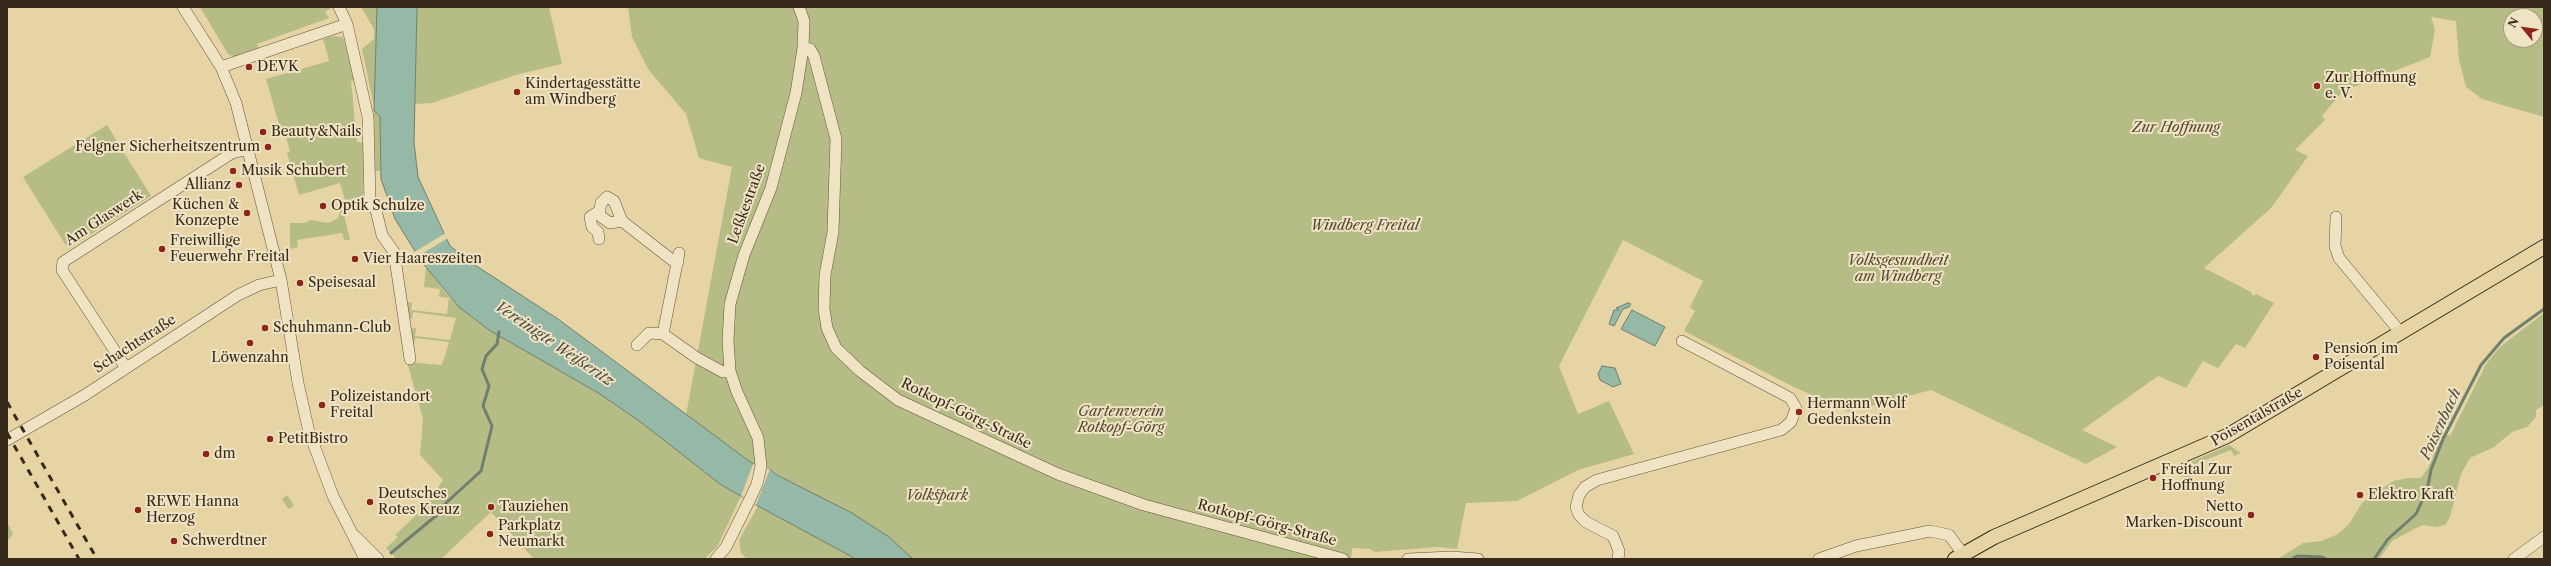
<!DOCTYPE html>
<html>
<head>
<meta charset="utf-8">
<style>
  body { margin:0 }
  #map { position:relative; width:2551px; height:566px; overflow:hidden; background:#e6d4a5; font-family:"Libre Caslon Text",serif }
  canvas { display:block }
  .frame { position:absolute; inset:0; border:8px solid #382a1a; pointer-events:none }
  .north { position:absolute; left:2503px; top:8px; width:40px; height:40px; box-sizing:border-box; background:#efe3c4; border:1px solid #a69980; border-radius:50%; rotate:299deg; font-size:11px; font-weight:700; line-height:16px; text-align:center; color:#382a1a }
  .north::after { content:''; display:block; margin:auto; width:14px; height:18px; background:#8f2418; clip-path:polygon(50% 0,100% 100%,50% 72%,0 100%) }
</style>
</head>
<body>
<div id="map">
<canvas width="2551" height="566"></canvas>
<div class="frame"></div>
<div class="north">N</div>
</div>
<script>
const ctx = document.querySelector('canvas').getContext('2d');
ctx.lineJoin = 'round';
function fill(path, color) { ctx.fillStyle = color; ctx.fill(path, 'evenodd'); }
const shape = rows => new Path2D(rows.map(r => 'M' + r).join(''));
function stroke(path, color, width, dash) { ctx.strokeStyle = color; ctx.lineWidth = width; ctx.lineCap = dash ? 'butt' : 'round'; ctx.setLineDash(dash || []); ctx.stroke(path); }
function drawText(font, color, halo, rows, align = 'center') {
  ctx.font = font + ' "Libre Caslon Text",serif'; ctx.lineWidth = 4; ctx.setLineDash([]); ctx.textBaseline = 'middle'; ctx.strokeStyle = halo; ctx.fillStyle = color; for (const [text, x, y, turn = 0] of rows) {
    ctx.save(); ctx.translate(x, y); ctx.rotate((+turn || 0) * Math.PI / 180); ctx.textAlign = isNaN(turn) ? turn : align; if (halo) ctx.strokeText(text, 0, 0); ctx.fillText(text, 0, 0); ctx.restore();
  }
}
fill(shape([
  [200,7,331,7,331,8,325,12,329,18,257,44,259,50,236,58,228,54],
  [361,7,377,7,374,106,362,49,374,39,374,29],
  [417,7,549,7,562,64,519,74,432,103,415,104],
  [628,7,2544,7,2544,117,2482,99,2466,87,2459,60,2456,21,2431,17,2435,29,2430,57,2354,87,2348,85,2322,116,2325,120,2295,150,2308,156,2271,208,2204,268,2251,292,2253,296,2256,294,2274,303,2245,348,2236,344,2218,368,2203,361,2186,388,2158,376,2082,430,2117,447,2086,464,1931,390,1849,412,1792,386,1684,331,1695,311,1690,307,1703,281,1623,240,1559,366,1578,414,1609,401,1634,454,1578,470,1517,501,1466,503,1457,549,1437,547,1375,552,1370,549,1352,548,1351,559,913,559,889,537,852,513,775,474,770,469,753,464,686,415,732,167,699,158,686,114,648,69,632,37],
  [2511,16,2535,16,2535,40,2511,40],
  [333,36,343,37,357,80,351,81,357,142,364,143,363,195,360,198,345,200,340,183,299,195,287,153,290,151,284,130,281,131,266,79,329,61,323,39],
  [374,111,380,116,380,171,375,171],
  [107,125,151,196,68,249,23,177],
  [341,209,343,210,350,240,344,240,342,233,297,240,298,247,290,249,290,223,305,223,310,220,328,223,338,218],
  [426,267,450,298,475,320,600,394,642,423,720,484,741,496,717,547,704,559,534,559,491,512,441,559,397,559,386,548,398,537,395,535,427,505,443,480,420,455,423,419,407,362,442,365,449,342,415,338,414,345,412,345,411,329,416,328,415,336,450,340,456,318,413,312,412,319,408,318,407,302,412,303,411,310,447,314,449,298,439,297,440,289,424,287],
  [2544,313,2544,405,2536,410,2536,417,2527,427,2512,432,2494,447,2470,458,2461,474,2450,517,2445,525,2436,527,2423,525,2416,528,2392,541,2379,559,2278,559,2303,543,2321,541,2338,534,2349,524,2362,503,2393,481,2408,478,2421,478,2428,468,2443,432,2450,436,2486,364,2500,347],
  [2229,445,2241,453,2234,456,2231,450,2187,467,2192,479,2180,476,2173,470],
  [287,495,293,504,293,507,288,509,282,499],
  [758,506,855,557,856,559,747,559,741,553,739,540],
  [7,522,13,534,7,541]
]), '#b6bc86');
const water = shape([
  [377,7,417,7,414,142,418,177,450,246,475,265,558,319,753,464,770,469,775,474,852,513,889,537,913,559,856,559,758,506,720,484,642,423,600,394,489,330,459,307,421,261,395,219,381,179,380,116,374,111,377,7],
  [1628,303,1631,304,1629,307,1623,309,1614,326,1609,324,1614,310,1619,310,1616,308,1628,303],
  [1632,310,1665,327,1655,346,1621,329,1632,310],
  [1602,366,1615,368,1621,384,1613,387,1600,380,1598,374,1602,366]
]);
fill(water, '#96b8a6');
stroke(water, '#707f6e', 1);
fill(shape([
  [446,233,448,238,417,257,414,252],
  [753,464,770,469,756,505,741,496]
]), '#e6d4a5');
stroke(shape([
  [391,553,437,515,447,502,481,471,492,426,483,406,489,386,482,369,486,356,497,344,499,332],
  [2292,559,2297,556,2322,557,2326,559],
  [2374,559,2388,539,2416,514,2427,490,2431,470,2443,439,2481,365,2504,338,2544,309]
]), '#707f6e', 3);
const minor = shape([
  [183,7,221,67,236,103,281,280,298,383,309,432,333,496,365,559],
  [339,7,347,24,368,117,370,203,376,210,382,235,394,252,410,359],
  [803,48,810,49,814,56,836,139,833,232,825,275,824,309,827,328,836,348,860,371,898,400,1058,474,1144,505,1343,559],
  [221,67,347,24],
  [599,215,601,203,607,197,614,201,622,221],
  [2336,217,2335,246,2339,258,2401,333],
  [599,239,598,232,592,227,590,217,596,213,610,223,622,221,672,260,678,262],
  [679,253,663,334,697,358,723,372,730,371],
  [637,345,649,333,663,334],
  [126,368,62,270,63,262,232,153,249,149],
  [7,440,85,395,238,295,259,285,281,280],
  [355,536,378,559],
  [716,559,726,547,749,501,757,484,761,466,758,438,737,392,730,371,728,341,730,304,744,255,771,188,796,93,803,48,804,21,799,7],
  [1408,559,1451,557,1478,559],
  [1618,559,1619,551,1613,536,1586,522,1579,515,1576,507,1579,495,1585,487,1597,480,1781,430,1791,422,1796,408,1790,398,1682,341],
  [1819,559,1856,546,1930,531,1949,535,1963,554],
  [2514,559,2544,537]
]);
const major = shape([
  [1955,559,1994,537,2227,436,2544,247]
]);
stroke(minor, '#64543d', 12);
stroke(major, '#382a1a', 16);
stroke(minor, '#efe3c4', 11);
stroke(major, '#e6d4a5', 14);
stroke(shape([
  [7,402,97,559],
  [7,433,79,559]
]), '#382a1a', 3, [7, 7]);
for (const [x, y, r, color] of [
  [249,67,4,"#8f2418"],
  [2317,86,4,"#8f2418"],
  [517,92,4,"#8f2418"],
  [263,132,4,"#8f2418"],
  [268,147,4,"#8f2418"],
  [233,171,4,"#8f2418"],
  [239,185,4,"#8f2418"],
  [323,206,4,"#8f2418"],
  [247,213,4,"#8f2418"],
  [162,249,4,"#8f2418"],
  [355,259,4,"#8f2418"],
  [300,283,4,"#8f2418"],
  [265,328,4,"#8f2418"],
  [250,343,4,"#8f2418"],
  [2316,357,4,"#8f2418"],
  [322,405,4,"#8f2418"],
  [1799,412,4,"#8f2418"],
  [270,439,4,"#8f2418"],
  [206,454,4,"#8f2418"],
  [2153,478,4,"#8f2418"],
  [2360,495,4,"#8f2418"],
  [370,502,4,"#8f2418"],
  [491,507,4,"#8f2418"],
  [138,510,4,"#8f2418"],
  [2251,515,4,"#8f2418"],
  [490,534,4,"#8f2418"],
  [174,541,4,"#8f2418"]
]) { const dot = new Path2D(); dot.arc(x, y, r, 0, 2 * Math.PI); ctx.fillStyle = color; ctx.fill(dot); stroke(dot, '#efe3c4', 1.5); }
drawText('14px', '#382a1a', '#efe3c4', [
  ["DEVK",257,67],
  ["Zur Hoffnung",2325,78],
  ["e. V.",2325,94],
  ["Kindertagesstätte",525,84],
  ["am Windberg",525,100],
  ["Beauty&Nails",271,132],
  ["Felgner Sicherheitszentrum",260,147,"right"],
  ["Musik Schubert",241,171],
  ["Allianz",231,185,"right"],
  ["Küchen &",239,205,"right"],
  ["Konzepte",239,221,"right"],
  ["Optik Schulze",331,206],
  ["Freiwillige",170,241],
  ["Feuerwehr Freital",170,257],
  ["Vier Haareszeiten",363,259],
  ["Speisesaal",308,283],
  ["Schuhmann-Club",273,328],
  ["Pension im",2324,349],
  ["Poisental",2324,365],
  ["Löwenzahn",250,358,"center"],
  ["Polizeistandort",330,397],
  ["Freital",330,413],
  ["Hermann Wolf",1807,404],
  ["Gedenkstein",1807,420],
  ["PetitBistro",278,439],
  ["dm",214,454],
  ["Freital Zur",2161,470],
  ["Hoffnung",2161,486],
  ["Deutsches",378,494],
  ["Rotes Kreuz",378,510],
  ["Elektro Kraft",2368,495],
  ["REWE Hanna",146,502],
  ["Herzog",146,518],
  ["Tauziehen",499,507],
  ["Netto",2243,507,"right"],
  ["Marken-Discount",2243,523,"right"],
  ["Parkplatz",498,526],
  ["Neumarkt",498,542],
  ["Schwerdtner",182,541]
], 'left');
drawText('italic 14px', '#514730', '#efe3c4', [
  ["Zur Hoffnung",2176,128],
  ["Windberg Freital",1365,226],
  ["Volksgesundheit",1898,261],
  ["am Windberg",1898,277],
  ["Gartenverein",1121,412],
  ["Rotkopf-Görg",1121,428],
  ["Volkspark",937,496]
]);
drawText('14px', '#382a1a', '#efe3c4', [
  ["Leßkestraße",747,204,-70],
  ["Am Glaswerk",104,218,-33],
  ["Schachtstraße",135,344,-33],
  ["Rotkopf-Görg-Straße",966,414,26],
  ["Poisentalstraße",2257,417,-30],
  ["Rotkopf-Görg-Straße",1267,523,15]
]);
drawText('italic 15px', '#504e3d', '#efe3c4', [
  ["Vereinigte Weißeritz",554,344,34],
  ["Poisenbach",2441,424,-65]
]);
</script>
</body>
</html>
